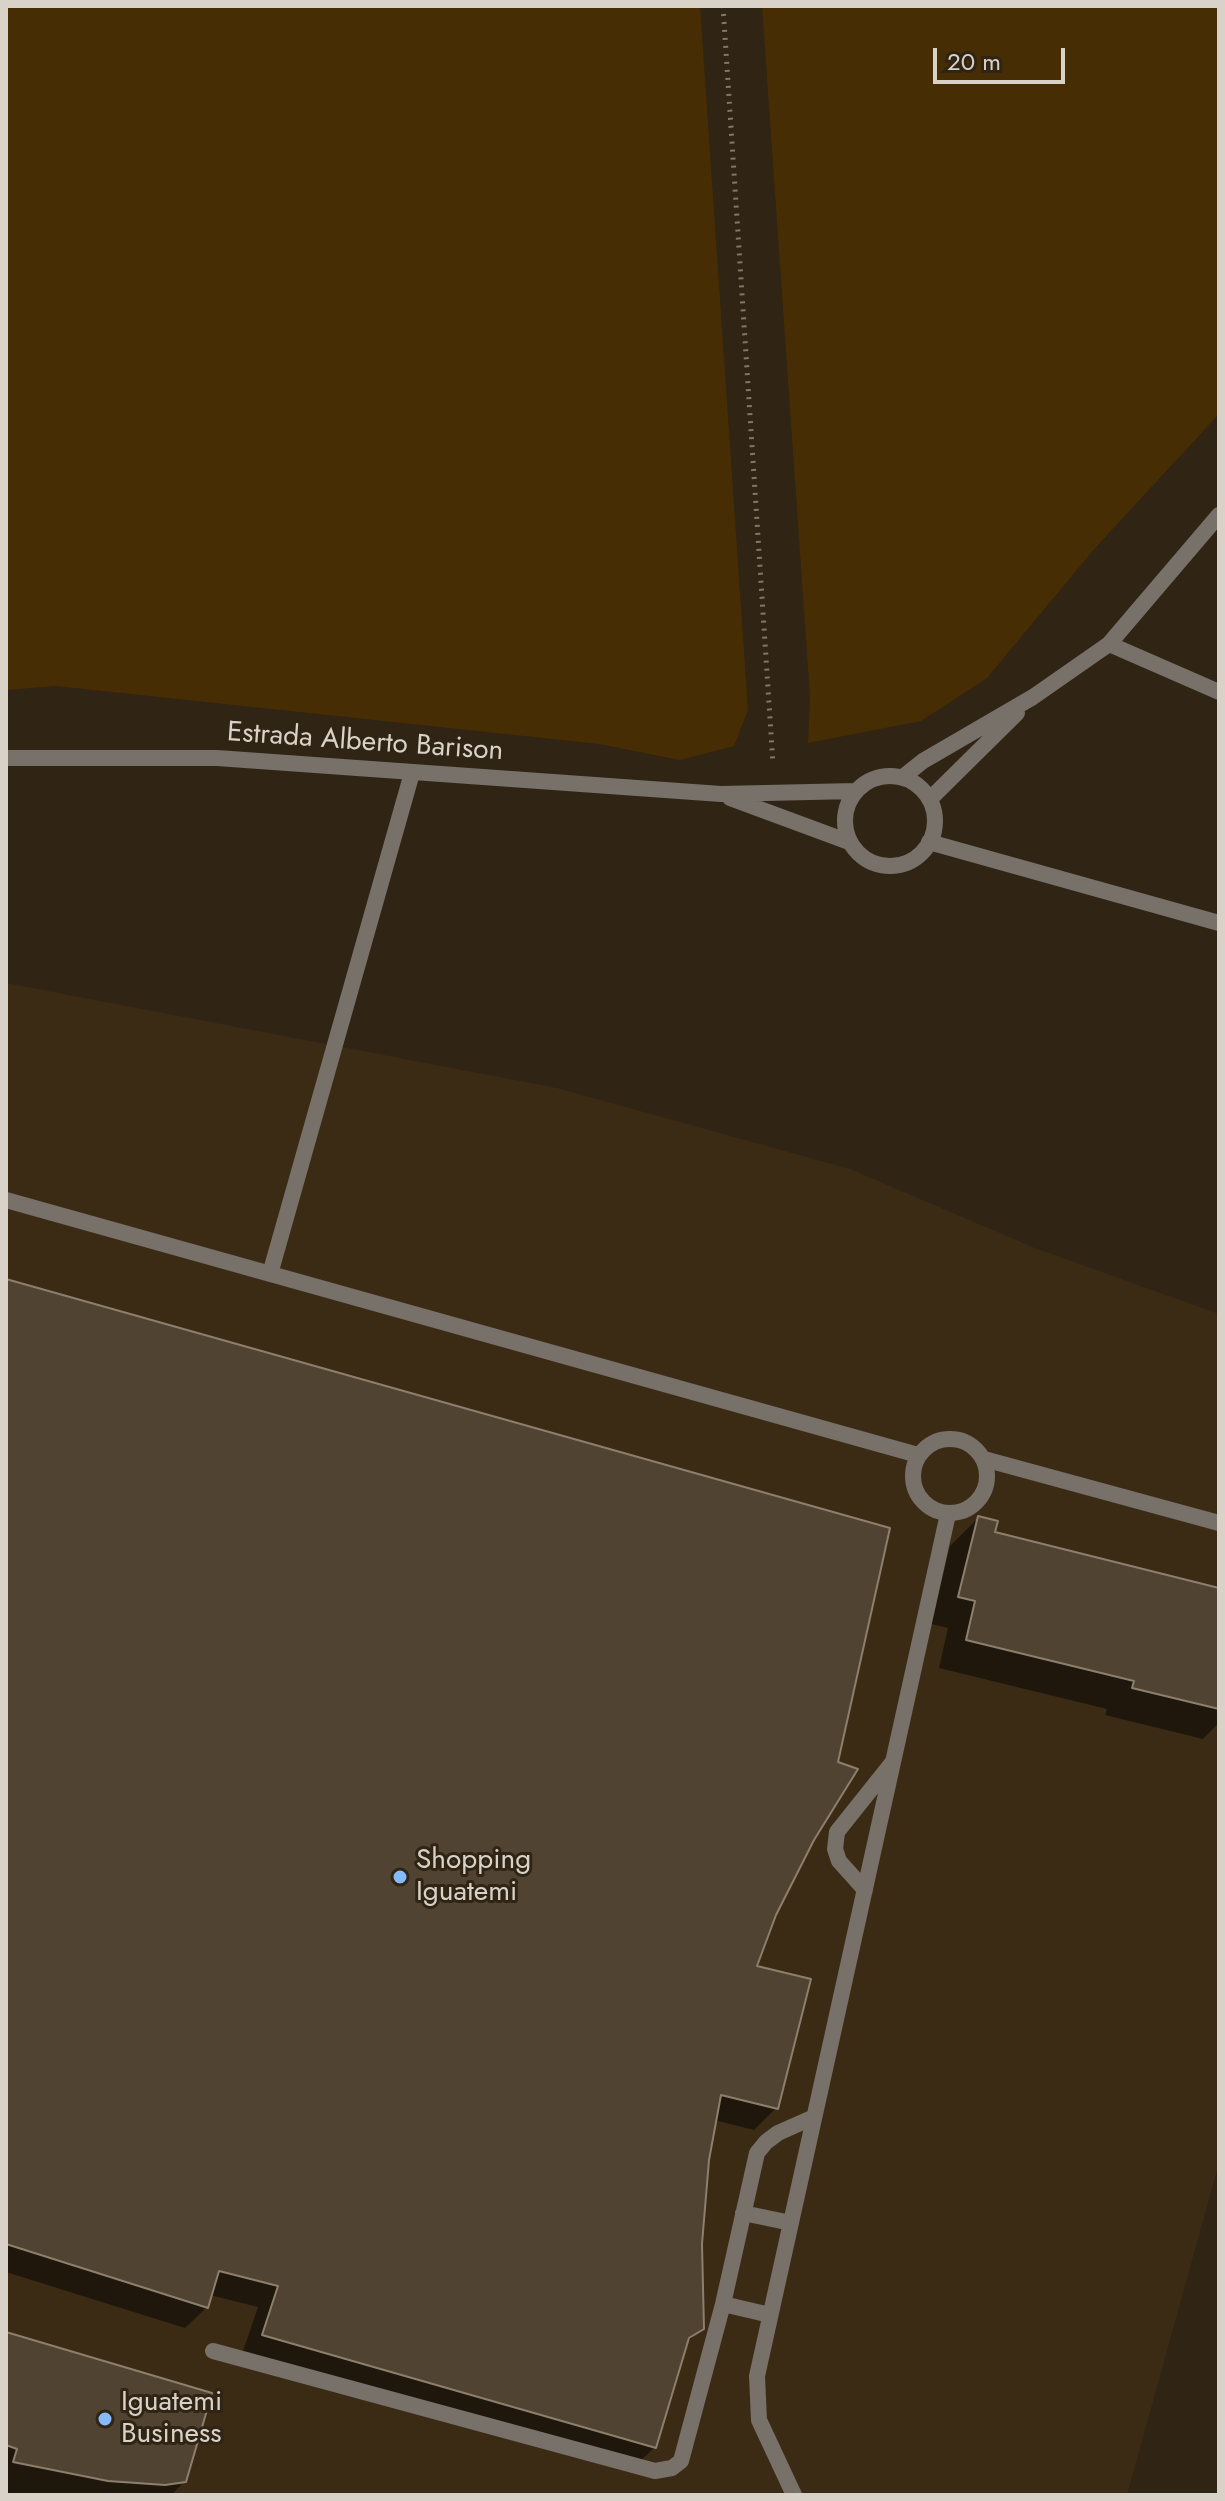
<!DOCTYPE html>
<html>
<head>
<meta charset="utf-8">
<style>
  body { margin:0 }
  #map { position:relative; width:1225px; height:2501px; overflow:hidden; background:#302414; font-family:Jost,sans-serif }
  canvas { display:block }
  .frame { position:absolute; inset:0; border:8px solid #d9d2c8; pointer-events:none }
  .scale { position:absolute; left:933px; top:48px; width:132px; height:36px; box-sizing:border-box; border:4px solid #d9d2c8; border-top:0; padding-left:10px; font-size:24px; line-height:28px; white-space:nowrap; color:#d9d2c8; -webkit-text-stroke:6px #302414; paint-order:stroke }
</style>
</head>
<body>
<div id="map">
<canvas width="1225" height="2501"></canvas>
<div class="frame"></div>
<div class="scale">20 m</div>
</div>
<script>
const ctx = document.querySelector('canvas').getContext('2d');
ctx.lineJoin = 'round';
function fill(path, color) { ctx.fillStyle = color; ctx.fill(path, 'evenodd'); }
const shape = rows => new Path2D(rows.map(r => 'M' + r).join(''));
function stroke(path, color, width, dash) { ctx.strokeStyle = color; ctx.lineWidth = width; ctx.lineCap = dash ? 'butt' : 'round'; ctx.setLineDash(dash || []); ctx.stroke(path); }
function drawText(font, color, halo, rows, align = 'center') {
  ctx.font = font + ' Jost,sans-serif'; ctx.lineWidth = 6; ctx.setLineDash([]); ctx.textBaseline = 'middle'; ctx.strokeStyle = halo; ctx.fillStyle = color; for (const [text, x, y, turn = 0] of rows) {
    ctx.save(); ctx.translate(x, y); ctx.rotate((+turn || 0) * Math.PI / 180); ctx.textAlign = isNaN(turn) ? turn : align; if (halo) ctx.strokeText(text, 0, 0); ctx.fillText(text, 0, 0); ctx.restore();
  }
}
fill(shape([
  [6,983,557,1088,850,1169,1035,1248,1219,1314,1219,2163,1127,2495,6,2495]
]), '#3b2b15');
fill(shape([
  [6,6,700,6,748,710,734,746,680,760,599,744,56,686,6,690],
  [762,6,1219,6,1219,414,1096,547,987,678,921,721,808,743,810,697]
]), '#462d04');
fill(shape([
  [6,1281,812,1839,774,1915,755,1967,776,2108,754,2130,714,2120,707,2160,700,2244,702,2328,685,2345,655,2447,633,2468,241,2357,258,2307,210,2295,207,2307,185,2328,6,2272],
  [978,1518,992,1534,1219,1590,1219,1723,1203,1739,1105,1715,1107,1709,939,1668,948,1628,931,1624,950,1546],
  [6,2334,185,2481,171,2495,6,2493]
]), '#0007');
const building = shape([
  [6,1279,890,1528,838,1762,858,1769,814,1840,776,1915,757,1966,811,1979,778,2109,721,2095,709,2160,702,2244,704,2329,689,2338,656,2448,262,2335,278,2286,219,2271,208,2308,6,2244,6,1279],
  [978,1516,998,1521,995,1532,1219,1588,1219,1709,1132,1688,1134,1681,966,1640,975,1601,958,1597,978,1516],
  [6,2332,212,2393,186,2482,165,2485,108,2481,13,2462,17,2449,6,2445,6,2332]
]);
fill(building, '#504332');
stroke(building, '#8d7f6d', 2);
stroke(shape([
  [723,6,773,764]
]), '#81776a', 5, [2, 6]);
stroke(shape([
  [6,1200,918,1455],
  [270,1274,412,773],
  '913 1476a37 37 0 1 1 74 0a37 37 0 1 1-74 0Z',
  [984,1459,1219,1523],
  [865,1890,839,1861,835,1849,837,1832,892,1763],
  [743,2213,791,2223],
  [723,2304,770,2315],
  [213,2351,655,2471,672,2468,681,2461,723,2304,757,2153,766,2142,778,2133,814,2117],
  [794,2495,759,2420,757,2376,948,1514]
]), '#777169', 16);
stroke(shape([
  [1109,644,1219,692],
  [929,842,1219,923]
]), '#777169', 16);
stroke(shape([
  [6,758,217,758,721,794,855,791],
  '845 821a45 45 0 1 1 90 0a45 45 0 1 1-90 0Z',
  [903,777,923,761,1033,697,1109,644,1219,515],
  [730,798,849,842],
  [930,799,1017,713]
]), '#777169', 16);
for (const [x, y, r, color] of [
  [400,1877,8,"#86bbfb"],
  [105,2419,8,"#86bbfb"]
]) { const dot = new Path2D(); dot.arc(x, y, r, 0, 2 * Math.PI); ctx.fillStyle = color; ctx.fill(dot); stroke(dot, '#302414', 3); }
drawText('28px', '#d9d2c8', '#302414', [
  ["Estrada Alberto Barison",365,743,4]
]);
drawText('28px', '#d9d2c8', '#302414', [
  ["Shopping",416,1861],
  ["Iguatemi",416,1893],
  ["Iguatemi",121,2403],
  ["Business",121,2435]
], 'left');
</script>
</body>
</html>
